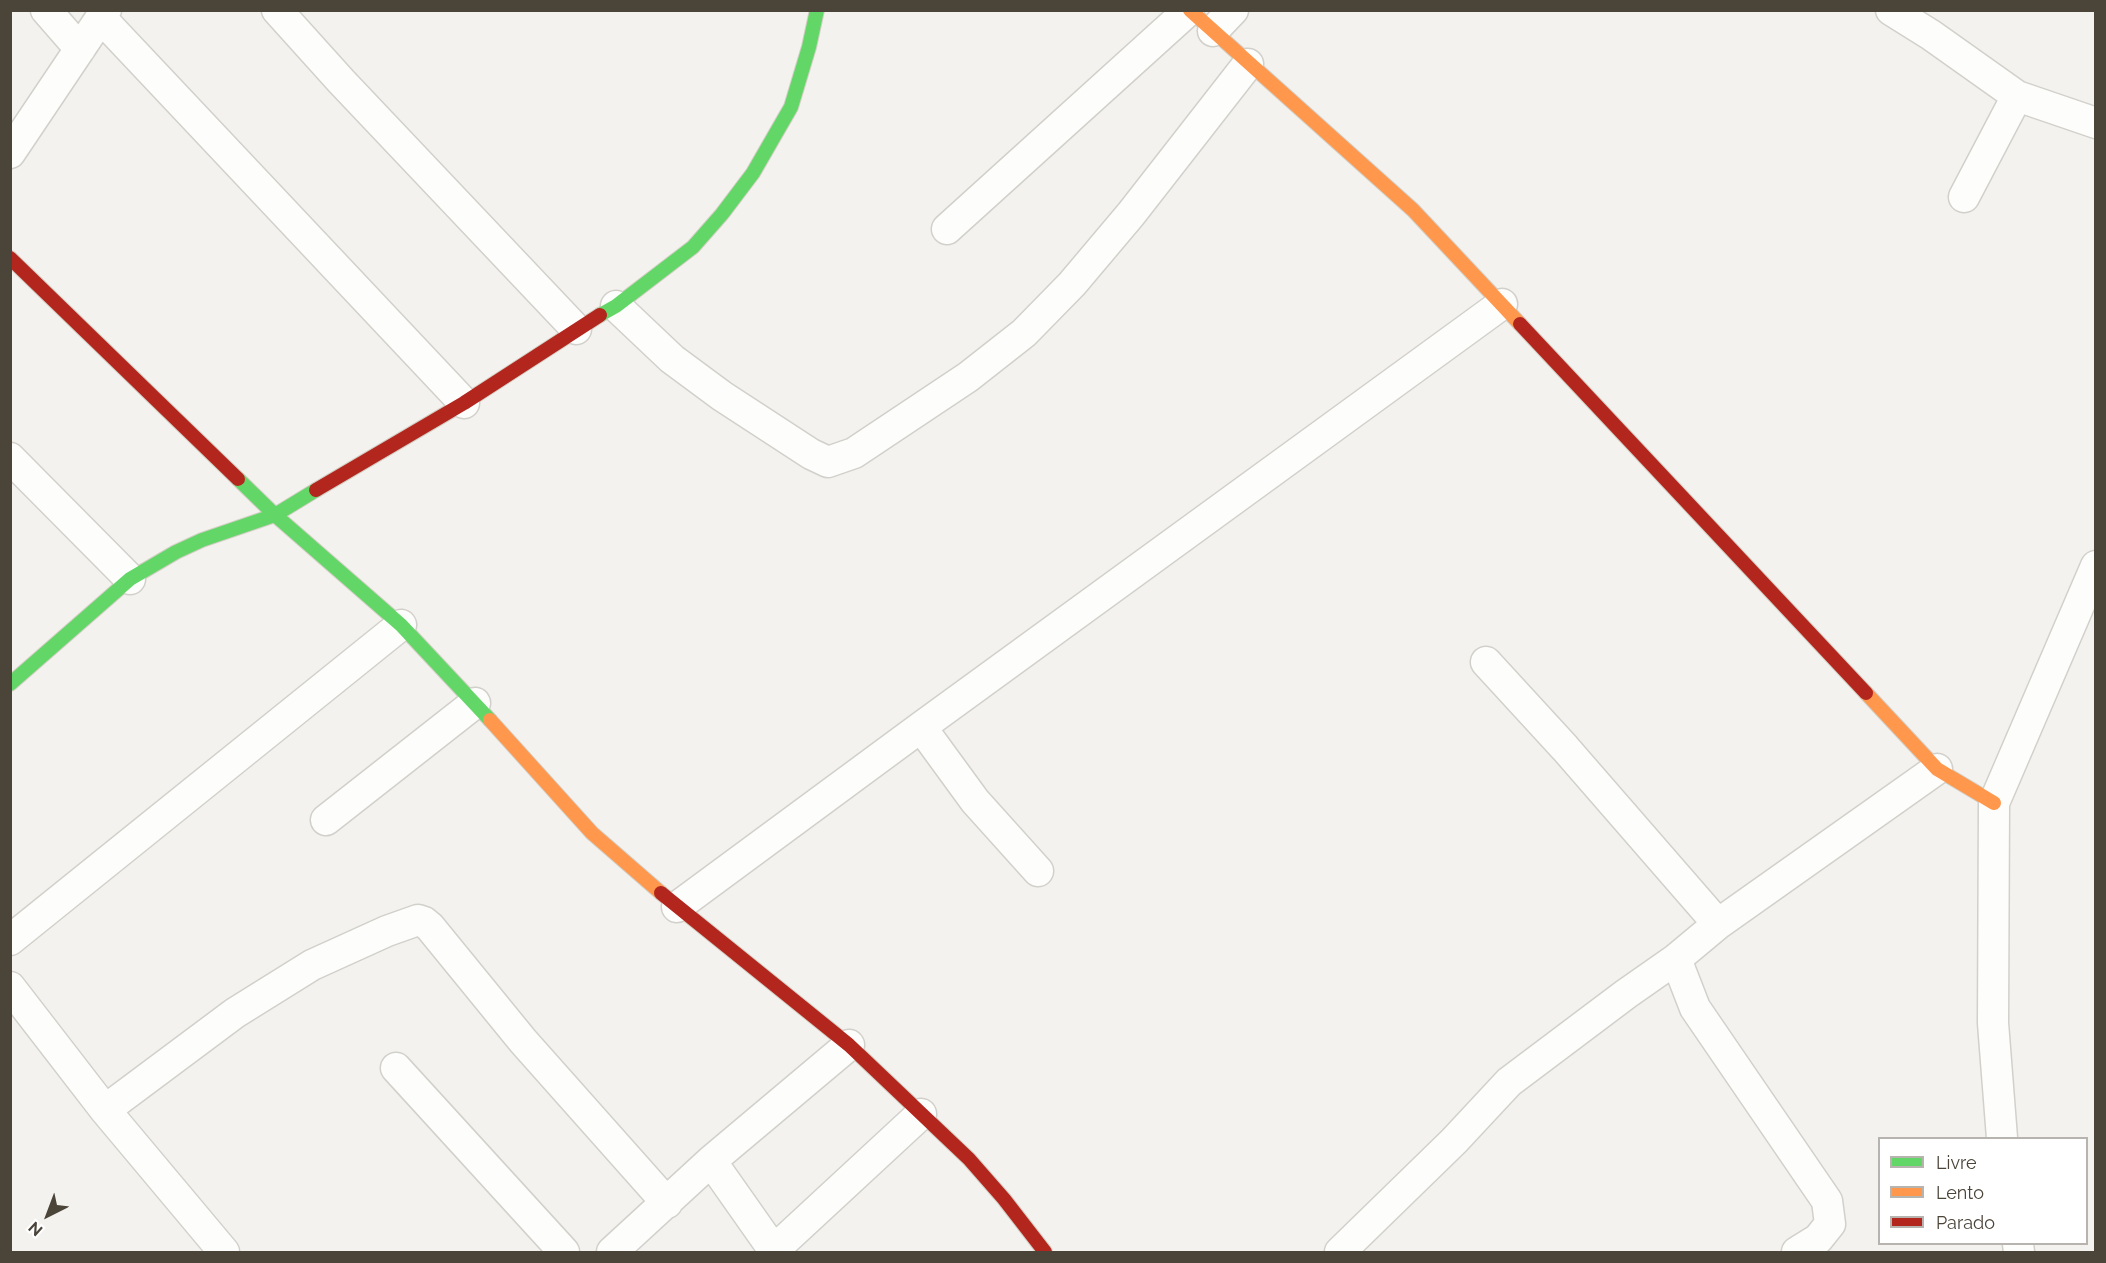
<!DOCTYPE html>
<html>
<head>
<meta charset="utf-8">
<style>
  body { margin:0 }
  #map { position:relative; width:2106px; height:1263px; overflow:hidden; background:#f4f2ee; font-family:Raleway,sans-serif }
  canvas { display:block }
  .frame { position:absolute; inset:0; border:12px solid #4b4439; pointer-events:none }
  .legend { position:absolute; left:1878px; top:1137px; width:210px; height:108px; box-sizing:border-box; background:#fff; border:2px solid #b7b4b0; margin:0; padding:8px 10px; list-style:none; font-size:18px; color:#4b4439 }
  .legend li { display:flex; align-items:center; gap:12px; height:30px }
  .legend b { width:30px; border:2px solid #b7b4b0 }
  .north { position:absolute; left:18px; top:1185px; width:60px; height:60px; -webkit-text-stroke:4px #fff; paint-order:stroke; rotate:222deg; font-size:16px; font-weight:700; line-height:24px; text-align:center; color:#4b4439 }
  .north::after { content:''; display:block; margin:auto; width:21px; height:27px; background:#4b4439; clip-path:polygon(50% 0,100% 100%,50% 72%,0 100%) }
</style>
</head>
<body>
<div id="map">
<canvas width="2106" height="1263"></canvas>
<div class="frame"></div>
<ul class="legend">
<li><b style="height:8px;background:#63d668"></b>Livre</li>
<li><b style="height:8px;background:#ff974d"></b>Lento</li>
<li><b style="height:8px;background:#b3261e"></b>Parado</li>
</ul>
<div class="north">N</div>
</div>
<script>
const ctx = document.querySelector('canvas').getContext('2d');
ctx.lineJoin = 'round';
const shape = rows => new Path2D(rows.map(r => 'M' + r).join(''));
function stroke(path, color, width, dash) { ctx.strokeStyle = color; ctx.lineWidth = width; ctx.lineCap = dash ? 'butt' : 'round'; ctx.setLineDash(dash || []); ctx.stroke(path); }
const street = shape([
  [46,10,80,49],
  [277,10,341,81,576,329],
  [1891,10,1931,35,2017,96,2096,123],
  [101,18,464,403],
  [1213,31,1233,10],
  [10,153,106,10],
  [1964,197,2017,96],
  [947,229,1189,10],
  [616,306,672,359,722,396,811,454,828,462,854,453,968,377,1024,333,1072,284,1131,214,1248,64],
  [10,458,130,579],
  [1486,662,1565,748,1718,924],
  [921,727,975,801,1038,871],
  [326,820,475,703],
  [677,907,921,727,1502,304],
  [10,940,401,625],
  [1676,959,1695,1008,1827,1201,1830,1224,1818,1239,1797,1252],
  [10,987,105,1110,224,1252],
  [396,1068,564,1252],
  [105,1110,235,1013,312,965,387,931,418,920,424,922,430,927,523,1041,667,1203],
  [2002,1138,1993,1023,1994,803,2096,566],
  [711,1161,775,1252],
  [2018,1244,2019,1252],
  [773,1251,921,1114],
  [612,1252,711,1161,849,1045],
  [1340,1252,1454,1141,1509,1082,1626,994,1676,959,1718,924,1937,769]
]);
const fast = shape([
  [600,315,616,306,693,247,722,214,753,173,791,107,809,47,817,10],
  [238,479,275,515,401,625,490,720],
  [10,684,130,579,176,552,202,540,275,515,316,490]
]);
const slow = shape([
  [1190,10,1413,210,1520,324],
  [1866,693,1937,769,1994,803],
  [490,720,592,833,661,893]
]);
const jam = shape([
  [10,258,238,479],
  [1520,324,1866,693],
  [316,490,464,403,600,315],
  [661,893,849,1045,969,1159,1004,1199,1045,1252]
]);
stroke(street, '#d2d0cb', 33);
stroke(fast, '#d3cfc5', 16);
stroke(slow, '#d3cfc5', 16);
stroke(jam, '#d3cfc5', 16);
stroke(street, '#fdfdfc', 30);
stroke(fast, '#63d668', 14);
stroke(slow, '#ff974d', 14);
stroke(jam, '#b3261e', 14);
</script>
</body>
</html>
